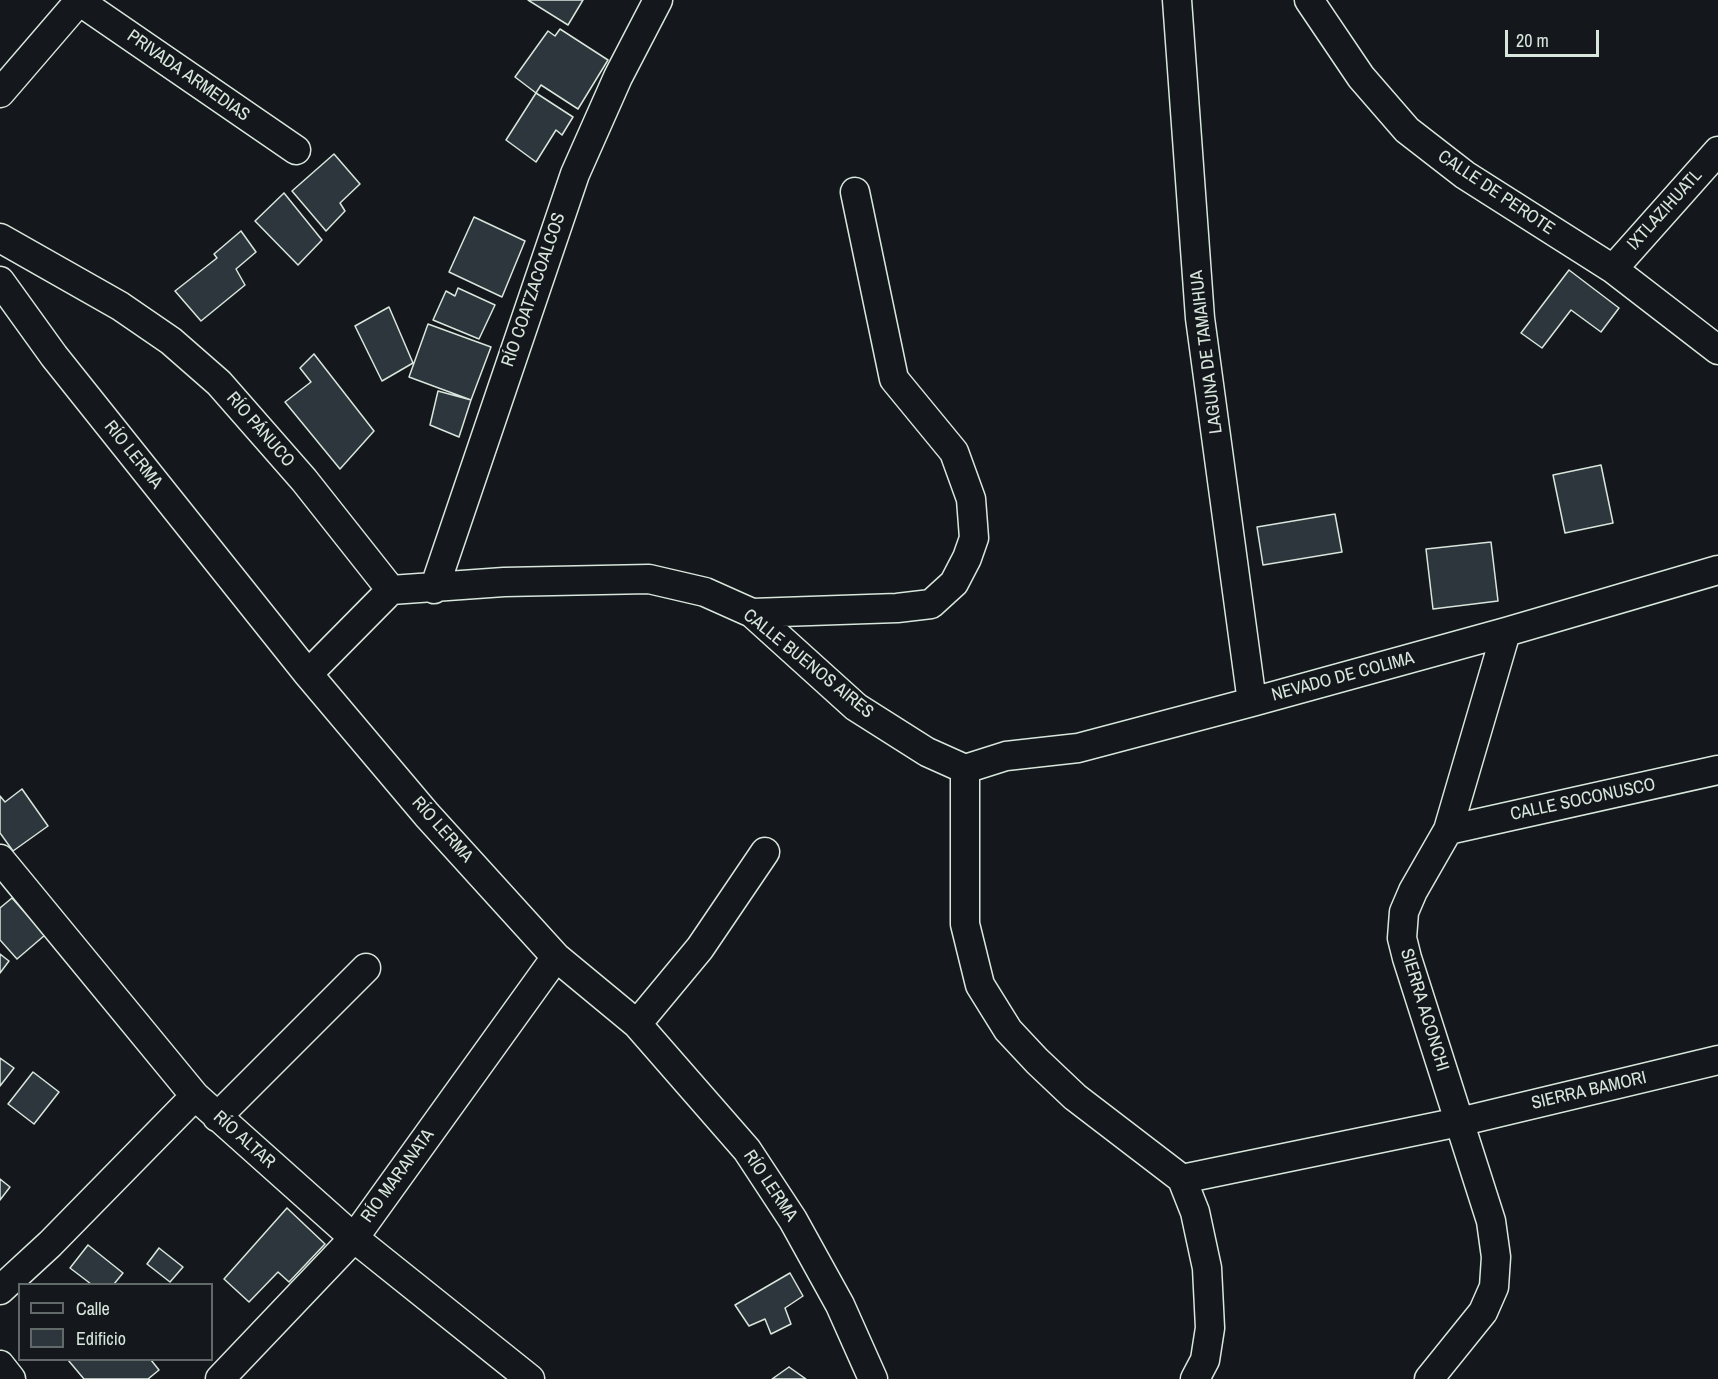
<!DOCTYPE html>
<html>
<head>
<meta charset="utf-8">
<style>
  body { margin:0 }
  #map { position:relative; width:1718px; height:1379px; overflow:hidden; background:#14181c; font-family:"Archivo Narrow",sans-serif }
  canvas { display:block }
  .legend { position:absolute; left:18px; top:1283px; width:195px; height:78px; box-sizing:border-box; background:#14181c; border:2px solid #626a69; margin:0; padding:8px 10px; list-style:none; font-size:18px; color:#d8e6dc }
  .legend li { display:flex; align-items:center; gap:12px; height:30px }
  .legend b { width:30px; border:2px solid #626a69 }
  .scale { position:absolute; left:1505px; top:30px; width:94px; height:27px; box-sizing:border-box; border:3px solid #d8e6dc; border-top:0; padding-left:8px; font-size:18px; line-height:21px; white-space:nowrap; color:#d8e6dc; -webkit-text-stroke:4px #14181c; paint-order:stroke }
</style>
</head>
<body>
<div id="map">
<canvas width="1718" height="1379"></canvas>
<ul class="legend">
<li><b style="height:8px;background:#14181c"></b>Calle</li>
<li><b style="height:16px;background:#2c363c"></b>Edificio</li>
</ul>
<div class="scale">20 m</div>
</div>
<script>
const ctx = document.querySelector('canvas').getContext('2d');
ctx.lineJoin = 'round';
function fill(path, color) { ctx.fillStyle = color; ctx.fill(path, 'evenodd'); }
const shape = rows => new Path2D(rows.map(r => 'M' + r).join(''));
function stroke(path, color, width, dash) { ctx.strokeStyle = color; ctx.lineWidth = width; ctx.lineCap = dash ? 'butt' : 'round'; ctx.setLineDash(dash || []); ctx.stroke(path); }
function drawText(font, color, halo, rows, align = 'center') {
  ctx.font = font + ' "Archivo Narrow",sans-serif'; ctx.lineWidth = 4.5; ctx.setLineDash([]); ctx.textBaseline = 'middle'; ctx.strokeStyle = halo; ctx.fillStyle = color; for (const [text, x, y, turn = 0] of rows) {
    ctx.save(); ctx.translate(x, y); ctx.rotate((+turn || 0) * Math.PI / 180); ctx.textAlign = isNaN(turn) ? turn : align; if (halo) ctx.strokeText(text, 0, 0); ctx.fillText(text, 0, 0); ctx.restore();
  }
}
const building = shape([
  [528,0,583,0,568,25,528,0],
  [560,29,608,60,578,109,541,85,536,93,515,77,548,31,555,36,560,29],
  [536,93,573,117,562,135,556,130,536,162,506,140,536,93],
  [334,154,360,184,340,203,345,211,326,231,292,191,334,154],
  [284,193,322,240,298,265,255,221,284,193],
  [474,217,525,241,502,297,449,272,474,217],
  [241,231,256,252,236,269,245,285,201,321,175,291,217,258,214,254,241,231],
  [1569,270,1619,308,1601,332,1571,310,1542,348,1521,333,1569,270],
  [458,288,495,305,479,339,433,320,446,291,455,296,458,288],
  [389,307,413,363,382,381,355,326,389,307],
  [428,324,491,347,471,400,409,377,428,324],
  [314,354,374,431,340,469,285,402,311,382,300,368,314,354],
  [438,391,471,400,459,437,430,425,438,391],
  [1601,465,1613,523,1565,533,1553,475,1601,465],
  [1335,514,1342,552,1263,565,1257,527,1335,514],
  [1491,542,1498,601,1433,609,1426,549,1491,542],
  [22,789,48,826,13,851,0,833,0,796,5,802,22,789],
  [12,898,45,935,17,959,0,940,0,908,12,898],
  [0,954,9,961,0,973,0,954],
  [0,1058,14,1068,0,1086,0,1058],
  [33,1072,59,1092,34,1124,8,1104,33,1072],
  [0,1179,10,1187,0,1200,0,1179],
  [287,1208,325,1244,289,1282,278,1272,249,1302,224,1279,287,1208],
  [88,1245,123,1273,114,1284,91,1284,70,1268,88,1245],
  [159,1248,183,1267,170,1282,147,1264,159,1248],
  [790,1273,803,1296,785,1308,791,1324,771,1334,765,1319,749,1326,735,1305,790,1273],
  [68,1360,151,1360,159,1370,148,1379,84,1379,68,1360],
  [789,1367,806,1379,772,1379,789,1367]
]);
fill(building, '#2c363c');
stroke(building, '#d8e6dc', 1.5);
const street = shape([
  [1177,0,1200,318,1252,702],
  [1309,0,1361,77,1407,130,1465,175,1613,269,1718,350],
  [79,1,296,150],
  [0,93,80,0],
  [0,238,120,306,171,341,219,383,304,480,391,590,308,674],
  [1613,269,1718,151],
  [0,281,54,356,308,674,427,815,556,957,637,1024,747,1150,793,1220,840,1305,873,1379],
  [434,589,575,174,618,77,658,0],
  [391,590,504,582,649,579,705,592,752,613,856,707,927,752,965,769],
  [752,613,897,608,931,604,954,583,967,558,974,538,971,499,954,452,894,379,855,192],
  [965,769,1006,756,1078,748,1252,702,1506,632,1718,570],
  [965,769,965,924,980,985,1008,1030,1037,1061,1075,1097,1182,1179,1195,1212,1207,1268,1210,1328,1205,1360,1195,1379],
  [1448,830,1718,770],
  [0,859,195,1096,354,1238,530,1379],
  [637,1024,700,948,765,852],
  [217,1117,366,968],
  [1182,1179,1459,1122,1718,1060],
  [0,1290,50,1244,195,1096],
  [0,1365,11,1379],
  [220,1379,354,1238,556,957],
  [1429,1379,1483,1312,1494,1287,1496,1257,1491,1221,1407,958,1402,938,1404,912,1413,891,1448,830,1506,632]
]);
stroke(street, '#d8e6dc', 31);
stroke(street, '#14181c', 28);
drawText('18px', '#d8e6dc', '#14181c', [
  ["PRIVADA ARMEDIAS",188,76,35],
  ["CALLE DE PEROTE",1496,193,34],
  ["IXTLAZIHUATL",1665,210,-48],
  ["RÍO COATZACOALCOS",534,290,-71],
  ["LAGUNA DE TAMAIHUA",1207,352,-97],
  ["RÍO PÁNUCO",260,430,49],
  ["RÍO LERMA",133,455,51],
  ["CALLE BUENOS AIRES",808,664,39],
  ["NEVADO DE COLIMA",1343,677,-15],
  ["CALLE SOCONUSCO",1583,800,-12],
  ["RÍO LERMA",442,830,48],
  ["SIERRA ACONCHI",1424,1010,73],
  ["SIERRA BAMORI",1589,1091,-13],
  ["RÍO ALTAR",244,1140,42],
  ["RÍO MARANATA",398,1176,-54],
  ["RÍO LERMA",770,1186,56]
]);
</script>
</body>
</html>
